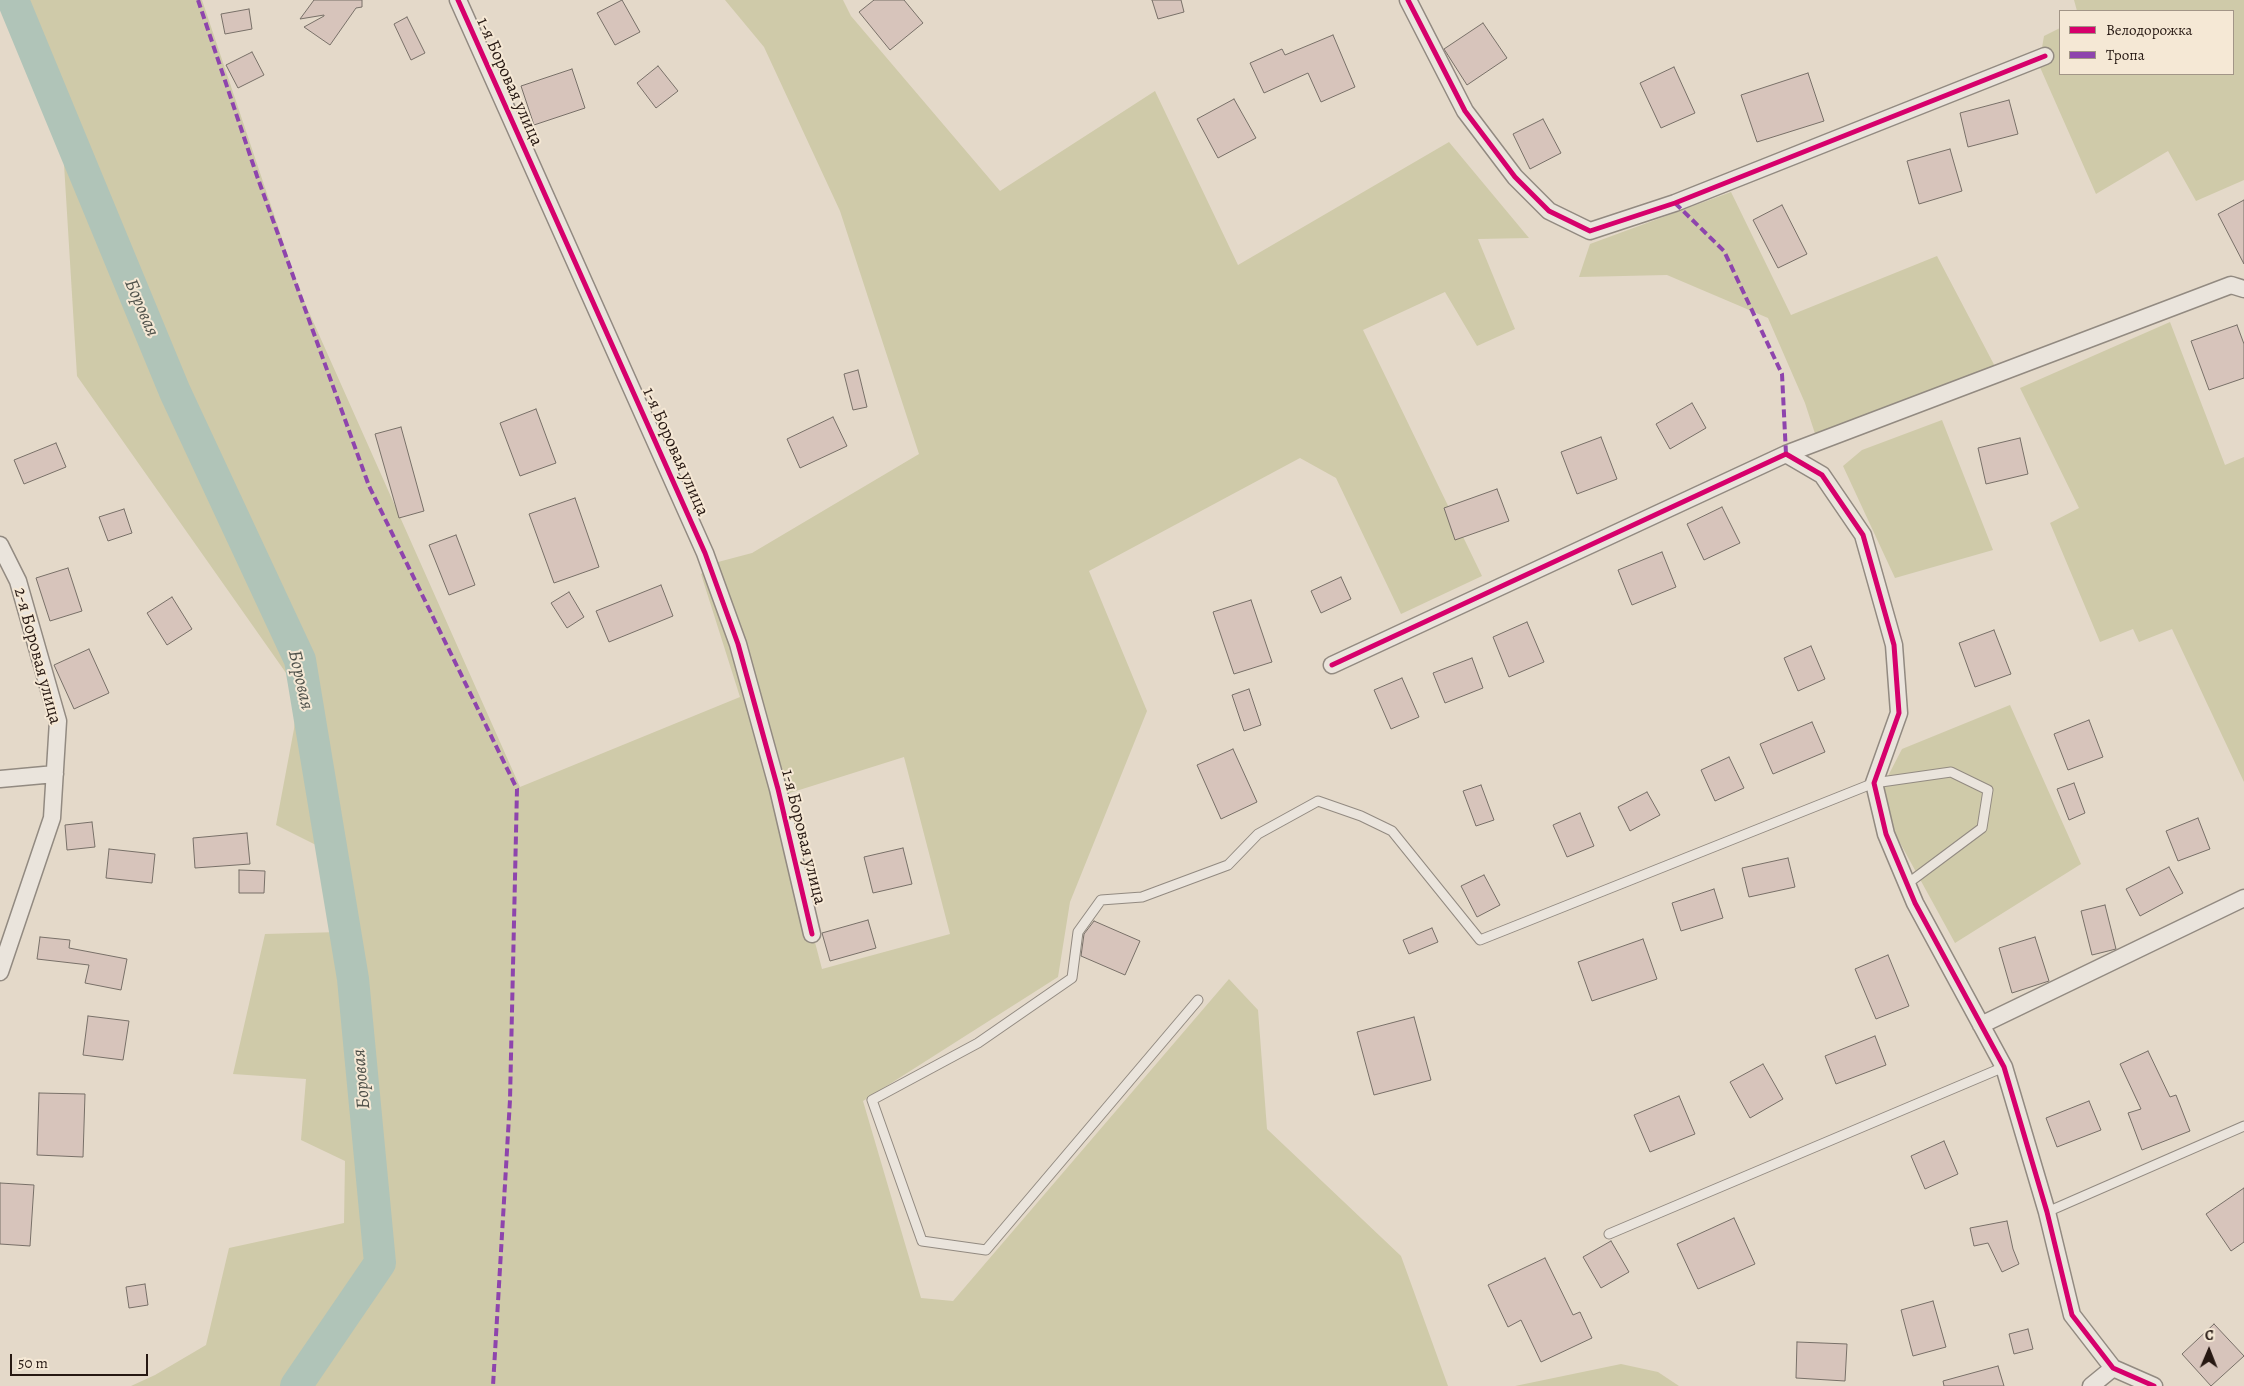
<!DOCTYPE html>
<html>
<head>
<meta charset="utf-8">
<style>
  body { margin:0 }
  #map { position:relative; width:2244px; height:1386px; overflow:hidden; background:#e4d9c9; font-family:Alegreya,serif }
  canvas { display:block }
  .legend { position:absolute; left:2059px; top:10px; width:175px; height:65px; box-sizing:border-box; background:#f5e8d5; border:1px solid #a29587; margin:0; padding:6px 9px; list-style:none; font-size:15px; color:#261812 }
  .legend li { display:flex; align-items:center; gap:10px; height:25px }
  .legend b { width:25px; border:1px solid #a29587 }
  .north { position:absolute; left:2184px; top:1326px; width:50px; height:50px; -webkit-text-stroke:4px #f5e8d5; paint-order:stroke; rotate:1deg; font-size:14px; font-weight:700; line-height:20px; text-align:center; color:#261812 }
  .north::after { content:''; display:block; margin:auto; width:18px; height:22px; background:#261812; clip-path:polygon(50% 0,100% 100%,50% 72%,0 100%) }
  .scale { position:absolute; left:10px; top:1354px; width:138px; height:22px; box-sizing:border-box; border:2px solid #261812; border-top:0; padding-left:6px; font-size:15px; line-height:18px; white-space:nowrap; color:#261812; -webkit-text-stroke:4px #f5e8d5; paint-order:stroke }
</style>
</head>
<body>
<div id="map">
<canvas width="2244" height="1386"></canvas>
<ul class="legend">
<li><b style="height:6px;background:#d6006c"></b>Велодорожка</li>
<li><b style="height:6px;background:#8e44ad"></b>Тропа</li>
</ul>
<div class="north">С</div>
<div class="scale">50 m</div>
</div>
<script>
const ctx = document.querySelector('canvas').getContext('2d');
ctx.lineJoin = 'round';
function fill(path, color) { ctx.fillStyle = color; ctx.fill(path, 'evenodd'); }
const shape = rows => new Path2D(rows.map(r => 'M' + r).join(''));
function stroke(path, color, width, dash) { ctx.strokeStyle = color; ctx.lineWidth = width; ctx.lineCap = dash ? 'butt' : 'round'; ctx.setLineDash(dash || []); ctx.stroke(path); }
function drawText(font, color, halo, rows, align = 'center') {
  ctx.font = font + ' Alegreya,serif'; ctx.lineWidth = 4; ctx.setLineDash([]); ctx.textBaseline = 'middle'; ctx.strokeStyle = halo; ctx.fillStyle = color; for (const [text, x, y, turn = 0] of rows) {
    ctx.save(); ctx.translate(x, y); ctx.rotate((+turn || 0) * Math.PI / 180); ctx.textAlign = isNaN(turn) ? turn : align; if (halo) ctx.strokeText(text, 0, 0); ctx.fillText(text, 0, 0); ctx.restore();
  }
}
fill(shape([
  [2,0,202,0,300,292,520,787,740,697,701,574,718,562,752,553,919,454,840,211,764,47,725,0,843,0,851,16,1000,191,1155,91,1238,265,1449,142,1529,238,1478,239,1515,329,1477,346,1445,292,1363,330,1482,576,1401,614,1336,478,1300,458,1089,571,1147,711,1070,902,1058,977,863,1101,921,1298,953,1301,1229,979,1258,1010,1267,1129,1401,1256,1448,1386,131,1386,155,1375,206,1345,229,1248,344,1223,345,1161,301,1140,306,1079,233,1074,265,934,340,932,332,853,276,825,294,729,298,690,77,376,61,115],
  [904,757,950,934,822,969,777,797],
  [2074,0,2244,0,2244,180,2196,201,2168,151,2096,194,2039,65,2044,36,2060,28,2060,74,2233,74,2233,11,2077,11],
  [1731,192,1791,315,1937,256,2000,376,1819,446,1805,403,1768,318,1667,275,1579,277,1590,244],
  [2170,322,2225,465,2244,457,2244,782,2172,629,2139,642,2133,629,2100,642,2050,523,2079,508,2020,388],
  [1942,420,1993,550,1895,578,1843,466,1862,450],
  [2010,705,2081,864,1955,943,1876,799,1902,749],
  [1621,1364,1658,1372,1679,1386,1515,1386]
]), '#cfcaa9');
stroke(shape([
  [13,0,175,392,300,660,353,979,380,1263,296,1386]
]), '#b0c4b8', 32);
const building = shape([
  [314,0,362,0,362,7,356,8,330,45,304,27,324,16,324,15,300,19,314,0],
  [622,0,640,32,615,45,597,13,622,0],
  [874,0,904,0,923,23,890,50,859,12,874,0],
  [1152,0,1181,0,1184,12,1158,19,1152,0],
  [249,9,252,29,225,34,221,14,249,9],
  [407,17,425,53,411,60,394,24,407,17],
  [1483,23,1507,58,1467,85,1444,49,1483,23],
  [1333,35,1355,87,1321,102,1308,73,1264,93,1250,63,1282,49,1285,55,1333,35],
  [252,52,264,75,238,88,226,65,252,52],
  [658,66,678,91,656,108,637,83,658,66],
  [1674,67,1695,113,1661,128,1640,83,1674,67],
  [572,69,585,108,534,125,521,86,572,69],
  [1808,73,1824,121,1757,142,1741,95,1808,73],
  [1234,99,1256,138,1218,158,1197,119,1234,99],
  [2009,100,2018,134,1968,147,1960,113,2009,100],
  [1543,119,1561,153,1530,169,1513,134,1543,119],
  [1950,149,1962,191,1919,204,1907,161,1950,149],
  [2244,200,2244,264,2218,214,2244,200],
  [1782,205,1807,254,1778,268,1753,220,1782,205],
  [2237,325,2244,344,2244,378,2209,390,2191,341,2237,325],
  [858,370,867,407,853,410,844,374,858,370],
  [1692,403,1706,428,1670,449,1656,424,1692,403],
  [536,409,556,463,520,476,500,423,536,409],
  [833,417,847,446,800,468,787,439,833,417],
  [401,427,424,511,399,518,375,434,401,427],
  [1601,437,1617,479,1577,494,1561,452,1601,437],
  [2020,438,2028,474,1986,484,1978,448,2020,438],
  [56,443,66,467,24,484,14,460,56,443],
  [1497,489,1509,521,1455,540,1444,508,1497,489],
  [575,498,599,567,554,583,529,514,575,498],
  [1722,507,1740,543,1704,560,1687,524,1722,507],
  [124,509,132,533,108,541,99,517,124,509],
  [456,535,475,585,449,595,429,545,456,535],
  [1662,552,1676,587,1632,605,1618,570,1662,552],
  [68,568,82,611,50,621,36,578,68,568],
  [1341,577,1351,599,1321,613,1311,591,1341,577],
  [661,585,673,616,609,642,596,611,661,585],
  [569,592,584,617,567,628,551,603,569,592],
  [172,597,192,629,167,645,147,613,172,597],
  [1251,600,1272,662,1234,674,1213,612,1251,600],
  [1527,622,1544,662,1509,677,1493,637,1527,622],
  [1994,630,2011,674,1975,687,1959,643,1994,630],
  [1811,646,1825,679,1798,691,1784,658,1811,646],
  [89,649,109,693,74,709,54,665,89,649],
  [1472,658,1483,688,1445,703,1433,673,1472,658],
  [1402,678,1419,717,1391,729,1374,690,1402,678],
  [1249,689,1261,725,1244,731,1232,695,1249,689],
  [2089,720,2103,757,2068,770,2054,734,2089,720],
  [1812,722,1825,752,1773,774,1760,744,1812,722],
  [1233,749,1257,802,1221,819,1197,765,1233,749],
  [1729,757,1744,788,1715,801,1701,770,1729,757],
  [2074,783,2085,813,2069,820,2057,789,2074,783],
  [1481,785,1494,820,1476,826,1463,791,1481,785],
  [1647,792,1660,815,1630,831,1618,807,1647,792],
  [1580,813,1594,846,1567,857,1553,825,1580,813],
  [2198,818,2210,849,2178,861,2166,831,2198,818],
  [92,822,95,847,67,850,65,825,92,822],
  [247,833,250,864,195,868,193,838,247,833],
  [903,848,912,884,873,893,864,857,903,848],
  [109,849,155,854,152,883,106,878,109,849],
  [1788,858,1795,887,1749,897,1742,868,1788,858],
  [2169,867,2183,893,2140,916,2126,889,2169,867],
  [239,870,265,871,264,893,239,893,239,870],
  [1484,875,1500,905,1477,917,1461,886,1484,875],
  [1714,889,1723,918,1681,931,1672,903,1714,889],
  [2105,905,2116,949,2092,955,2081,911,2105,905],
  [868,920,876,948,830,961,822,933,868,920],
  [1094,921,1140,941,1125,975,1081,956,1084,934,1094,921],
  [1432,928,1438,942,1409,954,1403,940,1432,928],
  [40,937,70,940,69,948,127,959,121,990,85,983,89,965,37,959,40,937],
  [2035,937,2049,981,2012,993,1999,948,2035,937],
  [1643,939,1657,979,1592,1001,1578,962,1643,939],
  [1888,955,1909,1006,1876,1019,1855,969,1888,955],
  [88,1016,129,1021,123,1060,83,1055,88,1016],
  [1414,1017,1431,1080,1374,1095,1357,1032,1414,1017],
  [1875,1036,1886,1065,1836,1084,1825,1056,1875,1036],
  [2148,1051,2170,1097,2176,1095,2190,1131,2142,1150,2128,1113,2141,1109,2120,1064,2148,1051],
  [1763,1064,1783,1099,1750,1118,1730,1082,1763,1064],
  [39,1093,85,1094,83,1157,37,1155,39,1093],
  [1679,1096,1695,1134,1650,1152,1634,1115,1679,1096],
  [2089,1101,2101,1130,2057,1147,2046,1118,2089,1101],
  [1944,1141,1958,1174,1925,1189,1911,1156,1944,1141],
  [0,1183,34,1185,30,1246,0,1244,0,1183],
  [2244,1188,2244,1242,2231,1251,2206,1214,2244,1188],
  [1734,1218,1755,1264,1698,1289,1677,1244,1734,1218],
  [2007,1221,2013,1249,2019,1264,2002,1272,1988,1243,1974,1246,1970,1228,2007,1221],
  [1611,1241,1629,1272,1601,1288,1583,1257,1611,1241],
  [1545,1258,1573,1315,1580,1312,1592,1338,1541,1362,1521,1320,1508,1327,1488,1285,1545,1258],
  [145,1284,148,1305,129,1308,126,1287,145,1284],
  [1933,1301,1946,1347,1913,1356,1901,1310,1933,1301],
  [2214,1324,2244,1356,2211,1386,2182,1354,2214,1324],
  [2028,1329,2033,1349,2014,1354,2009,1334,2028,1329],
  [1797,1342,1847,1344,1845,1381,1796,1378,1797,1342],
  [1998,1366,2004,1386,1944,1386,1943,1381,1998,1366]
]);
fill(building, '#d7c4bb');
stroke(building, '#787068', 1);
const service = shape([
  [1198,1000,986,1250,922,1241,872,1100,978,1043,1072,978,1078,932,1101,900,1142,897,1228,865,1258,834,1318,801,1361,816,1392,831,1480,940,1874,783,1951,772,1988,790,1982,828,1907,884],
  [2047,1212,2244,1126],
  [1609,1234,2004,1067]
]);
const minor = shape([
  [458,0,705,553,738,644,778,789,812,934],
  [1408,0,1465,111,1515,177,1549,211,1590,231,1675,203,2045,56],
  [1786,454,2231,285,2244,289],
  [0,545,18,581,58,721,52,818,0,972],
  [1332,665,1786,454,1822,475,1863,535,1894,645,1899,713,1874,783,1886,834,1915,903,2004,1067,2047,1212,2072,1315,2113,1368,2154,1386],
  [0,779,55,774],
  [1981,1025,2244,898],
  [2091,1386,2113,1368]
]);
stroke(service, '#928a81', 11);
stroke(minor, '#928a81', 19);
stroke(service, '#eae4dc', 9);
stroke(minor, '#eae4dc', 16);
stroke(shape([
  [198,0,257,176,369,486,517,789,510,1100,493,1386],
  [1675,203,1724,251,1782,374,1786,454]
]), '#8e44ad', 4, [8, 4]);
stroke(shape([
  [458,0,705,553,738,644,778,789,812,934],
  [1408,0,1465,111,1515,177,1549,211,1590,231,1675,203,2045,56],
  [1332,665,1786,454,1822,475,1863,535,1894,645,1899,713,1874,783,1886,834,1915,903,2004,1067,2047,1212,2072,1315,2113,1368,2154,1386]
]), '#d6006c', 5);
drawText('18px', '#261812', '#f5e8d5', [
  ["1-я Боровая улица",509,82,66],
  ["1-я Боровая улица",675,452,66],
  ["2-я Боровая улица",37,656,75],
  ["1-я Боровая улица",803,837,76]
]);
drawText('italic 19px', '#4f514a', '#f5e8d5', [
  ["Боровая",141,308,67],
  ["Боровая",300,680,77],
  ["Боровая",362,1079,-95]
]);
</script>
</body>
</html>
